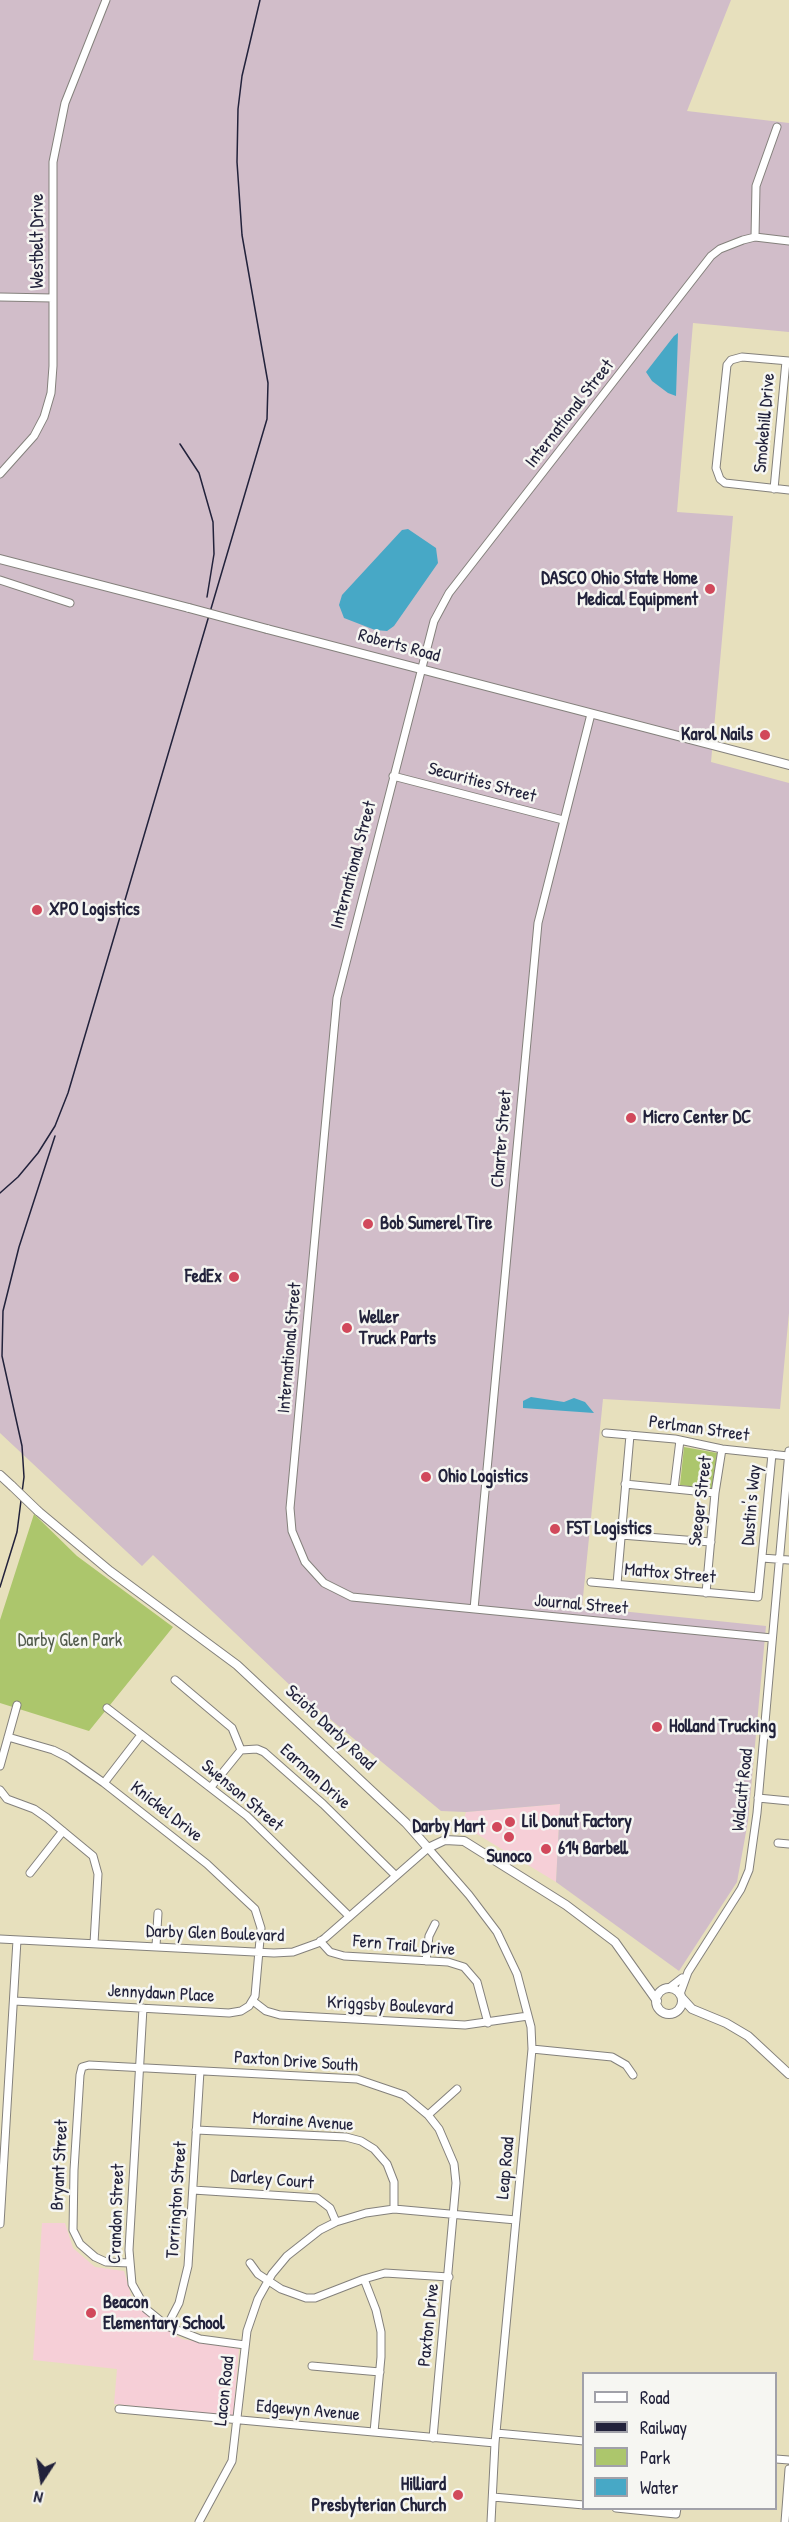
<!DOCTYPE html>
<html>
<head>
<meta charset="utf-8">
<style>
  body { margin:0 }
  #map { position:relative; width:789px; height:2522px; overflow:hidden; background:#e7e0bd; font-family:"Patrick Hand",sans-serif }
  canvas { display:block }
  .legend { position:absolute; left:582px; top:2372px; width:195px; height:138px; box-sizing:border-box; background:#f6f6f2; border:2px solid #a1a1a9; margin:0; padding:8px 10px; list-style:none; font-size:18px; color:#22223b }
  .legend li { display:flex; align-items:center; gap:12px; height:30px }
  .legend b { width:30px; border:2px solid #a1a1a9 }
  .north { position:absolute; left:12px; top:2450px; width:60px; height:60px; -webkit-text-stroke:4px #f6f6f2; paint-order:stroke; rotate:192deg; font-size:16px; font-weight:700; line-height:24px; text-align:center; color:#22223b }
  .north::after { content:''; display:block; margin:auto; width:21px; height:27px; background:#22223b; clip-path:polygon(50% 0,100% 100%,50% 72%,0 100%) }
</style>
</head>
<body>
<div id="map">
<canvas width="789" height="2522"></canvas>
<ul class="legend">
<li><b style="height:8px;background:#fff"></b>Road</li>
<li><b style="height:8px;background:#22223b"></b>Railway</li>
<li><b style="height:16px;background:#acc66c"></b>Park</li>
<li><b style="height:16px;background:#47a8c6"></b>Water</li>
</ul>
<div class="north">N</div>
</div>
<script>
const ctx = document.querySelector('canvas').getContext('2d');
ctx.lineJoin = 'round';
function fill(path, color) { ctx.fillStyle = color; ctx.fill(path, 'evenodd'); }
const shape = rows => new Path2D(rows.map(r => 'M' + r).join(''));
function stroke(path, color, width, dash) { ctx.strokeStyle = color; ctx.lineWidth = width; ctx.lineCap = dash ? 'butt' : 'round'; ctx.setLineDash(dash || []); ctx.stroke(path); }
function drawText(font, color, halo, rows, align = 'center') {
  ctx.font = font + ' "Patrick Hand",sans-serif'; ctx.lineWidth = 5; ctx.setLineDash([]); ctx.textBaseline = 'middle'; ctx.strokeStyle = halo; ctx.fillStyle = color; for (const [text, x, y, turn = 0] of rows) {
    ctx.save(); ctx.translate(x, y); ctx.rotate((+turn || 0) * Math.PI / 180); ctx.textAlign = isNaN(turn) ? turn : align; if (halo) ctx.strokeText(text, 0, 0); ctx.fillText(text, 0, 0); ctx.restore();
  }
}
fill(shape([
  [560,1804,556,1882,462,1825,466,1812],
  [42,2223,65,2223,73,2248,95,2267,124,2271,133,2302,157,2324,182,2339,239,2349,233,2416,114,2404,117,2369,33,2360]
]), '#f6cfd7');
fill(shape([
  [0,0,731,0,687,111,789,123,789,332,693,323,677,512,733,516,711,762,789,783,789,1313,780,1409,603,1399,582,1607,766,1626,748,1821,737,1882,679,1971,556,1882,560,1804,466,1812,441,1811,295,1690,153,1555,142,1566,0,1433]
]), '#d1bdc9');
fill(shape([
  [684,1447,717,1453,714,1489,680,1485],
  [34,1514,77,1556,173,1627,89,1731,0,1703,0,1620]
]), '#acc66c');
fill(shape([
  [678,333,676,396,668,393,652,381,646,372,674,336],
  [408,529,436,548,438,563,394,626,387,631,375,630,344,618,339,605,342,595,402,530],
  [531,1397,564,1402,574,1398,585,1402,594,1413,523,1408,523,1401]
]), '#47a8c6');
const minor = shape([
  [755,237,756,186,777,127],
  [0,297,53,298],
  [789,361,742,357,731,360,727,365,716,468,720,479,725,483,789,490],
  [0,474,34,436,44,417,51,393,53,366,53,162,65,103,106,0],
  [774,489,786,361],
  [0,580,70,603],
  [393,776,563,820],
  [606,1433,675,1439,722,1449,788,1456],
  [625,1484,715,1493],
  [674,1489,680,1440],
  [621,1535,711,1542],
  [762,1558,789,1560],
  [591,1582,758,1597,772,1454],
  [617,1584,630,1435],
  [706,1593,715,1493,722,1449],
  [474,1609,538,923,591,714],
  [772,1638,352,1597,324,1583,305,1562,292,1531,290,1508,337,998,434,621,449,593,711,256,720,249,743,240,755,237,789,241],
  [175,1680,232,1728,241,1750],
  [107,1708,247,1816,349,1916],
  [8,1737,53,1750,67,1757,104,1783,207,1864,255,1909,261,1928,255,1996,249,2006,241,2011,229,2013,14,2001],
  [0,1766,17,1705],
  [104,1783,141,1735],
  [211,1787,241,1750,257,1749,264,1752,323,1804,395,1875],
  [0,1790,7,1799,34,1809,47,1818,93,1856,98,1874,94,1943],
  [758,1798,789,1801],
  [778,1843,789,1844],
  [30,1873,63,1831],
  [0,1939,274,1953,293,1952,318,1943,325,1938,428,1848,469,1895,497,1932,517,1974,531,2027,532,2049,495,2443,491,2522],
  [320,1941,330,1952,344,1956,448,1962,464,1967,477,1982,488,2023],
  [156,1946,158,1913],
  [426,1961,429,1936,435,1924],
  [669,1988,682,1978],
  [680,1994,688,1972,741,1889,749,1870,757,1813,789,1451],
  [253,2001,266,2011,280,2015,465,2025,528,2016],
  [143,2008,129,2250,132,2284,146,2309,167,2326,200,2339,245,2345],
  [532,2049,612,2057,626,2065,633,2075],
  [428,2115,457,2089],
  [196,2130,346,2137,361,2141,374,2149,387,2164,394,2182,394,2209],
  [193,2190,317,2198,330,2208,336,2222],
  [0,2224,17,1940],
  [129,2263,106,2262,95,2257,80,2244,73,2230,74,2170,80,2075,82,2067,89,2065,357,2079,404,2095,428,2115,439,2129,454,2164,456,2183,433,2438],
  [250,2263,258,2274,281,2289,306,2298,315,2298,364,2279,385,2273,449,2277],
  [364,2279,376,2310,381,2332,381,2357,374,2432],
  [167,2326,179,2303,188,2266,200,2071],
  [312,2366,380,2372],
  [119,2409,495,2443],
  [496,2433,584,2441],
  [776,2459,789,2460],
  [493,2497,584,2505],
  [616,2508,676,2514,677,2508],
  [199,2522,232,2461,247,2331,258,2299,272,2274,287,2256,320,2230,336,2222,366,2213,394,2209,516,2220],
  [785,2522,789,2469]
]);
const major = shape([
  [0,559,189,608],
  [267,629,789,765],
  [0,1475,12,1486],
  [38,1511,110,1571,237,1665,406,1823,428,1848,445,1840,464,1841,566,1905,615,1942,657,2001],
  '656 2001a13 13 0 1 1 26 0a13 13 0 1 1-26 0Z',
  [682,1998,692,2009,726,2023,748,2036,789,2074]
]);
stroke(minor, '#84817c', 9);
stroke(major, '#84817c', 10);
stroke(minor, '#fff', 7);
stroke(major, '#fff', 8);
stroke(shape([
  [180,444,199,473,213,522,214,554,207,597],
  [0,1193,18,1177,38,1153,55,1126,68,1093,267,419,268,383,242,235,237,162,238,109,242,76,260,0],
  [0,1587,17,1532,24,1477,22,1446,2,1356,3,1311,19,1247,55,1136]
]), '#22223b', 1.5);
const majorBridge = shape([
  [189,608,267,629],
  [12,1486,38,1511]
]);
stroke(majorBridge, '#84817c', 10, []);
stroke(majorBridge, '#fff', 8);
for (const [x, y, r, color] of [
  [710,589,6,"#d1495b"],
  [765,735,6,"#d1495b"],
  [37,910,6,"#d1495b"],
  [631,1118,6,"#d1495b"],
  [368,1224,6,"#d1495b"],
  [234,1277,6,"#d1495b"],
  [347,1328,6,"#d1495b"],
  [426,1477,6,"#d1495b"],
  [555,1529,6,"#d1495b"],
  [657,1727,6,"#d1495b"],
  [510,1822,6,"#d1495b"],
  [497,1827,6,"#d1495b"],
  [509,1837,6,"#d1495b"],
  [546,1849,6,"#d1495b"],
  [91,2313,6,"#d1495b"],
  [458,2495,6,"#d1495b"]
]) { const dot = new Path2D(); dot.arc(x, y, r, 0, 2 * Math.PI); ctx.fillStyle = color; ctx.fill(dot); stroke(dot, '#f6f6f2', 2); }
drawText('18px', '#22223b', '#f6f6f2', [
  ["Westbelt Drive",38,241,-90],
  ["International Street",570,414,-52],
  ["Smokehill Drive",765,423,-85],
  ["Roberts Road",399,646,15],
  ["Securities Street",482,783,15],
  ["International Street",354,865,-75],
  ["Charter Street",502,1139,-85],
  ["International Street",290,1348,-85],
  ["Perlman Street",699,1429,8],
  ["Seeger Street",701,1501,-83],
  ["Dustin's Way",752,1505,-85],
  ["Mattox Street",670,1574,5],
  ["Journal Street",581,1605,5],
  ["Scioto Darby Road",330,1728,43],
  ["Earman Drive",315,1777,42],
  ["Walcutt Road",743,1790,-84],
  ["Swenson Street",242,1796,40],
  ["Knickel Drive",166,1812,38],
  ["Darby Glen Boulevard",215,1934,2],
  ["Fern Trail Drive",404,1946,5],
  ["Jennydawn Place",161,1994,3],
  ["Kriggsby Boulevard",390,2006,3],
  ["Paxton Drive South",296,2062,4],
  ["Moraine Avenue",303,2122,4],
  ["Bryant Street",60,2165,-87],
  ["Leap Road",506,2168,-85],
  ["Darley Court",272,2180,5],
  ["Torrington Street",177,2200,-86],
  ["Crandon Street",117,2214,-88],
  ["Paxton Drive",429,2325,-84],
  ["Lacon Road",225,2391,-84],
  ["Edgewyn Avenue",308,2411,5]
]);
drawText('bold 18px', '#22223b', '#f6f6f2', [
  ["DASCO Ohio State Home",698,579,"right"],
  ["Medical Equipment",698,600,"right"],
  ["Karol Nails",753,735,"right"],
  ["XPO Logistics",49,910],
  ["Micro Center DC",643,1118],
  ["Bob Sumerel Tire",380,1224],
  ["FedEx",222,1277,"right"],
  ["Weller",359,1318],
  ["Truck Parts",359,1339],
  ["Ohio Logistics",438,1477],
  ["FST Logistics",567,1529],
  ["Holland Trucking",669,1727],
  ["Lil Donut Factory",522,1822],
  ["Darby Mart",485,1827,"right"],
  ["614 Barbell",558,1849],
  ["Sunoco",509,1857,"center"],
  ["Beacon",103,2303],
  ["Elementary School",103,2324],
  ["Hilliard",446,2485,"right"],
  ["Presbyterian Church",446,2506,"right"]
], 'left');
drawText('18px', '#525b4c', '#f6f6f2', [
  ["Darby Glen Park",70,1641]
]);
</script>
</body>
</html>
